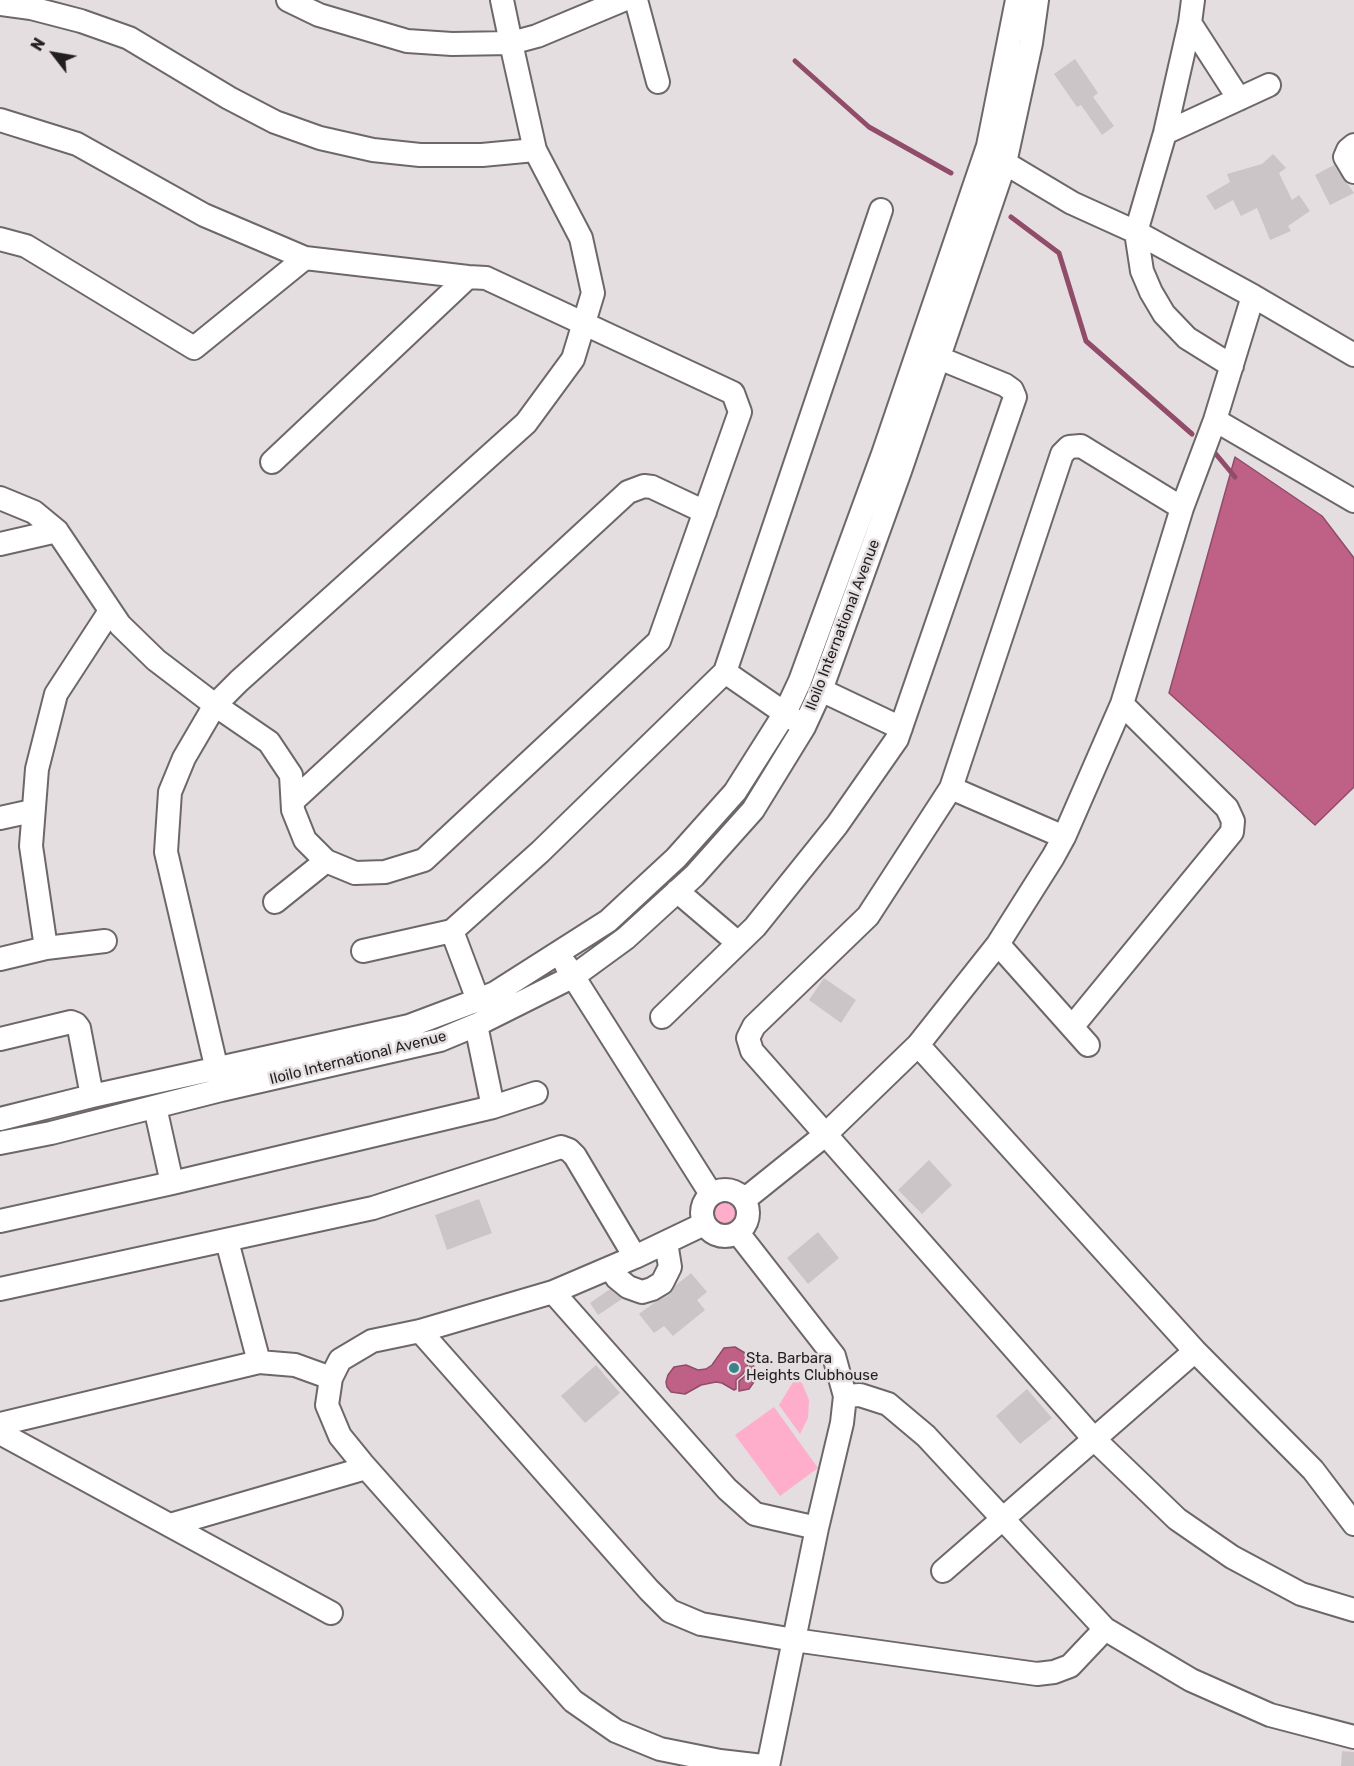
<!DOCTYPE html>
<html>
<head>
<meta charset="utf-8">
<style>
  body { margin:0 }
  #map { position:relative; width:1354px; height:1766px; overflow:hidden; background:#e5dee0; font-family:Rubik,sans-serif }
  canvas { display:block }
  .north { position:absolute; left:24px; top:24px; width:60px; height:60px; -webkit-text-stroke:4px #e5dee0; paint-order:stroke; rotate:301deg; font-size:16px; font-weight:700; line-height:24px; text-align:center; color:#211f20 }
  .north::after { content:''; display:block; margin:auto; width:21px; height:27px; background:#211f20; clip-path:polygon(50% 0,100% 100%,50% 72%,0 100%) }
</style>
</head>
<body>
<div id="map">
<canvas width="1354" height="1766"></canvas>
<div class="north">N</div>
</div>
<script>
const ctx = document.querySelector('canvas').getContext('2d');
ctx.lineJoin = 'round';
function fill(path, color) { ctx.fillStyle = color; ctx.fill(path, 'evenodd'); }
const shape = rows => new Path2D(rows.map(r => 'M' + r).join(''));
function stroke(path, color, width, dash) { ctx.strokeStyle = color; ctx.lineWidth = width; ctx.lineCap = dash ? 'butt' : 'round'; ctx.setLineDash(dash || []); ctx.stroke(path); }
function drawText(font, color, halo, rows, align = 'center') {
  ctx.font = font + ' Rubik,sans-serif'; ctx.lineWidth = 5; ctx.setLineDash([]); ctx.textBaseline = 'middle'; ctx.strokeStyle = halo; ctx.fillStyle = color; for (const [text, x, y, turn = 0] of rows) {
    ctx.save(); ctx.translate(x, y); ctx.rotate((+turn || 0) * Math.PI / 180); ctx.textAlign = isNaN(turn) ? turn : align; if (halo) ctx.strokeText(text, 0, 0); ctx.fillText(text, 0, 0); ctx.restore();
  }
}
fill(shape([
  '710 1213a15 15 0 1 1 30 0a15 15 0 1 1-30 0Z',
  [795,1379,802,1383,809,1400,808,1418,800,1434,779,1405],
  [774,1407,818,1468,780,1496,735,1435]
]), '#feadcb');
const water = shape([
  [1235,457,1322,516,1354,558,1354,787,1315,825,1169,693,1235,457],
  [735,1347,745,1353,749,1363,743,1374,736,1380,736,1389,734,1390,722,1383,716,1382,701,1385,685,1394,671,1392,667,1387,666,1382,668,1375,674,1367,686,1365,698,1370,706,1369,712,1365,724,1348,735,1347],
  [751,1363,757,1370,756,1379,749,1389,739,1391,739,1381,745,1376,751,1363]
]);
fill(water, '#bf6087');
stroke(water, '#904c68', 1.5);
stroke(shape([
  [795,61,869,127,951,173],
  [1011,217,1059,253,1086,341,1192,434],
  [1215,453,1235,477]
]), '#904c68', 5);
fill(shape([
  [1075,59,1098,93,1093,97,1114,126,1102,135,1081,105,1077,107,1054,74],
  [1273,154,1286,168,1279,173,1292,200,1299,195,1310,211,1288,226,1291,231,1270,240,1257,208,1241,216,1233,200,1215,210,1206,196,1230,182,1227,174,1262,164],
  [1334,165,1354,193,1330,205,1315,175],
  [824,978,856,1000,841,1023,809,1000],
  [929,1160,952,1185,922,1214,898,1190],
  [479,1199,492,1233,447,1250,435,1215],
  [818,1232,839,1258,808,1284,787,1258],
  [691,1273,707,1292,697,1300,705,1310,673,1336,664,1326,654,1333,639,1314,654,1303,669,1295,676,1285],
  [610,1289,622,1299,598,1315,590,1303],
  [596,1365,620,1393,585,1423,561,1396],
  [1027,1389,1052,1418,1020,1444,996,1416],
  [1342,1751,1354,1752,1354,1766,1341,1766]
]), '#cbc5c7');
const minor = shape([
  [502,0,511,43,537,36,623,0],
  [636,0,658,82],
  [1193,0,1190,23,1165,133,1136,232,1142,271,1151,292,1164,314,1187,338,1232,366],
  [0,4,31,8,81,21,129,38,229,98,275,122,320,138,373,150,420,155,482,155,535,150],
  [1190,23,1239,99],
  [0,120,77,144,204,215,305,258,468,277,486,278,733,393,740,412,659,641,424,860,385,872,355,873,326,861,305,840,293,810,291,775,269,742,215,705,156,660,120,625,57,531,0,544],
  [1165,133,1269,85],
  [1354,145,1348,150,1345,157,1354,172],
  [992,158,1005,163,1072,203,1136,232,1253,296,1354,355],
  [0,239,26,246,194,348,305,258],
  [1215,420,1354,501],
  [272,462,468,277],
  [0,498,34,512,57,531],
  [1182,508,1081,446,1069,447,1062,454,951,788,868,916,754,1026,748,1038,752,1051,1094,1439,1177,1519,1232,1557,1301,1594,1354,1610],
  [725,672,796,721],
  [821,690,901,728],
  [951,788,1064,837],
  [293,801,628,492,644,486,652,487,705,512],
  [0,818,32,811],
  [677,891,738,943],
  [275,902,326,861],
  [452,931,478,1000],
  [998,944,1088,1045],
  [46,948,105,941],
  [363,951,452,931,540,852,725,672,881,210],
  [0,959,46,948,31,846,37,769,56,694,110,611],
  [566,965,711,1194],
  [662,1017,755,927,837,825,897,739,1015,397,1012,390,1005,385,939,358],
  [476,1025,493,1107],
  [1072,1027,1232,832,1233,821,1227,808,1122,704],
  [0,1039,71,1022,76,1024,79,1028,92,1096],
  [918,1045,1195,1351,1313,1470,1354,1524],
  [220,1083,166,852,170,792,184,758,215,705,239,681,526,423,573,359,593,293,581,238,535,150,511,43,452,44,407,41,319,15,288,0],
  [155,1107,172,1183],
  [0,1119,92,1096,409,1026,478,1000,495,993,608,921,676,858,735,792,785,713,800,681,883,454,988,146,1017,0],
  [0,1143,51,1133,221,1090,440,1040,476,1025,574,976,626,938,694,876,753,810,804,727,821,690,900,471,1005,163,1031,43,1037,0],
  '702 1213a23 23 0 1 1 46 0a23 23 0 1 1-46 0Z',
  [744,1200,825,1135,918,1045,998,944,1053,857,1064,837,1122,704,1182,508,1215,420,1253,296],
  [0,1221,172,1183,493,1107,536,1093],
  [704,1224,635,1257,553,1292,420,1331,372,1341,340,1360,331,1378,327,1405,340,1436,362,1463,573,1701,616,1731,660,1749,720,1761,763,1766],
  [738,1233,834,1356,845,1396,842,1423,817,1528,768,1766],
  [227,1241,259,1362],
  [610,1268,617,1278,628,1287,642,1292,652,1289,662,1283,670,1267,666,1242],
  [0,1289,373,1208,561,1147,569,1150,575,1156,635,1257],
  [553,1292,727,1489,755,1514,817,1528],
  [420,1331,649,1590,670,1611,701,1624,794,1640,1037,1674,1054,1672,1070,1666,1105,1629],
  [845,1396,860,1395,888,1404,926,1436,1105,1629,1191,1680,1270,1715,1354,1737],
  [0,1424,259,1362,295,1365,331,1378],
  [0,1433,331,1613],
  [170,1525,366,1468],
  [943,1571,1195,1351]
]);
stroke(minor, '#6d6769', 26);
stroke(minor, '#fff', 22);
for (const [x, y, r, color] of [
  [734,1368,6,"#3b838b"]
]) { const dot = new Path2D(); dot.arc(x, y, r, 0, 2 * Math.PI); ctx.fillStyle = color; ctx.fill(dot); stroke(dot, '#e5dee0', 2); }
drawText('15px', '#211f20', '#e5dee0', [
  ["Iloilo International Avenue",843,625,-69],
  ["Iloilo International Avenue",358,1058,-14]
]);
drawText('15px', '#211f20', '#e5dee0', [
  ["Sta. Barbara",746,1359],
  ["Heights Clubhouse",746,1376]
], 'left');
</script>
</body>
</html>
